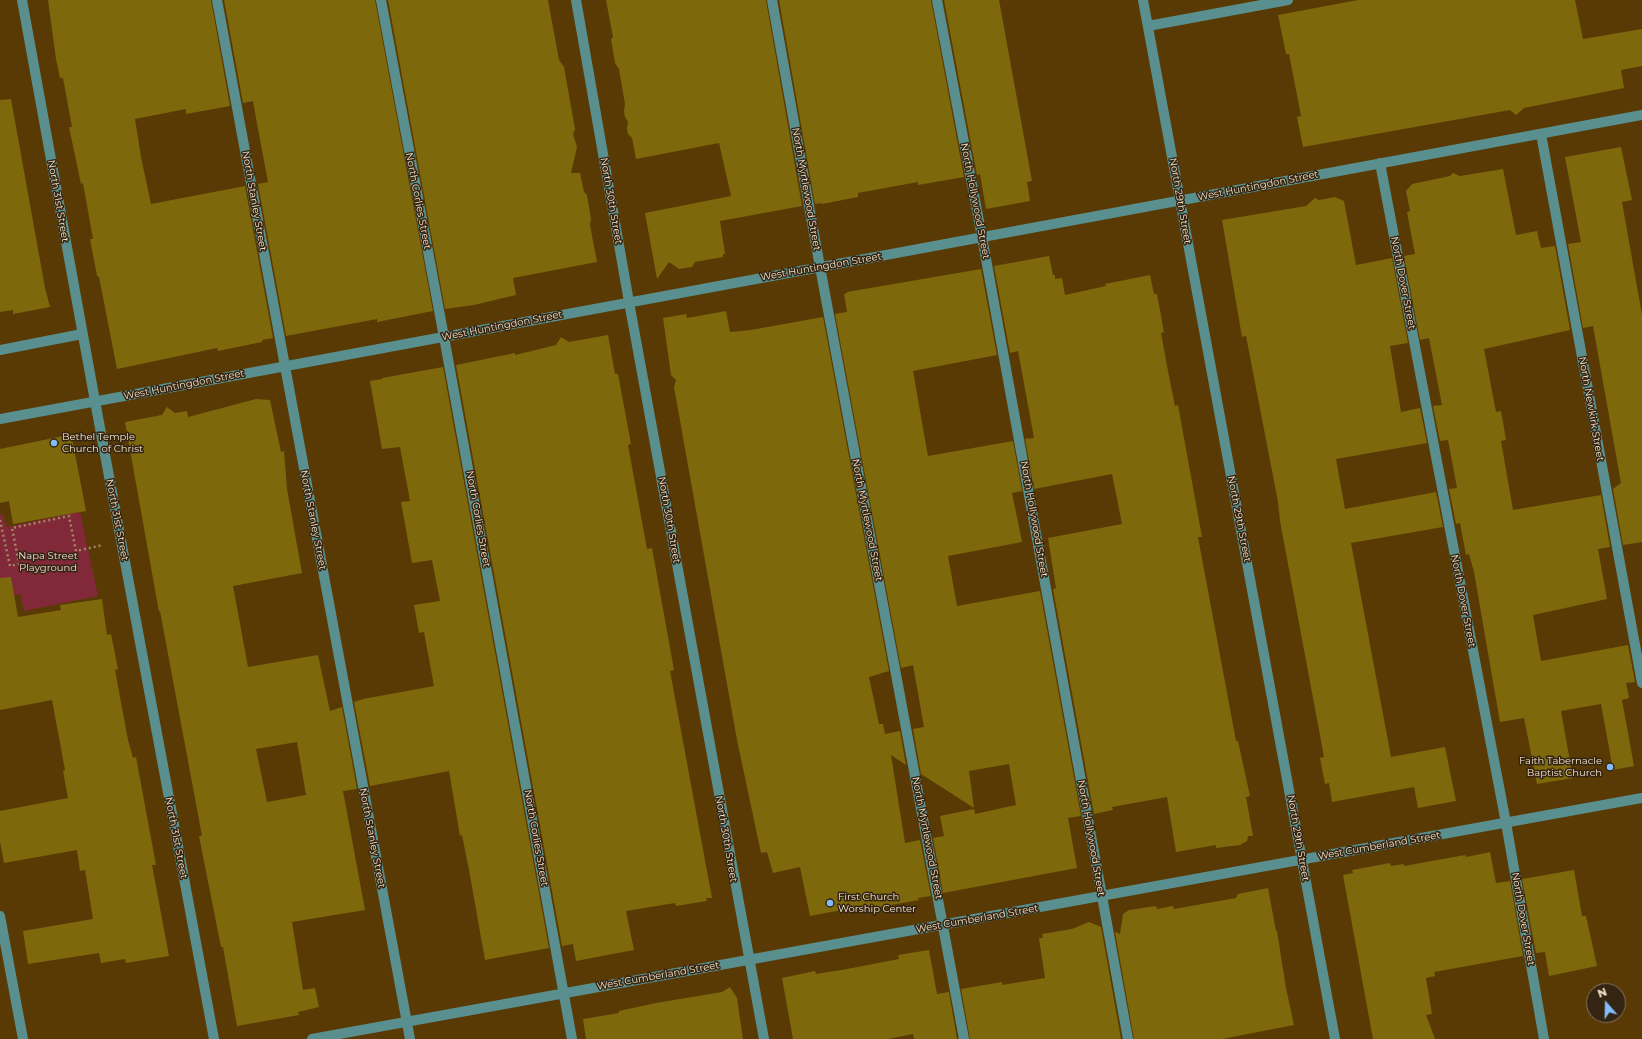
<!DOCTYPE html>
<html>
<head>
<meta charset="utf-8">
<style>
  body { margin:0 }
  #map { position:relative; width:1642px; height:1039px; overflow:hidden; background:#593a04; font-family:Montserrat,sans-serif }
  canvas { display:block }
  .north { position:absolute; left:1586px; top:983px; width:40px; height:40px; box-sizing:border-box; background:#332511; border:1px solid #81705b; border-radius:50%; rotate:340deg; font-size:11px; font-weight:700; line-height:16px; text-align:center; color:#f5e1c9 }
  .north::after { content:''; display:block; margin:auto; width:14px; height:18px; background:#85bbfb; clip-path:polygon(50% 0,100% 100%,50% 72%,0 100%) }
</style>
</head>
<body>
<div id="map">
<canvas width="1642" height="1039"></canvas>
<div class="north">N</div>
</div>
<script>
const ctx = document.querySelector('canvas').getContext('2d');
ctx.lineJoin = 'round';
function fill(path, color) { ctx.fillStyle = color; ctx.fill(path, 'evenodd'); }
const shape = rows => new Path2D(rows.map(r => 'M' + r).join(''));
function stroke(path, color, width, dash) { ctx.strokeStyle = color; ctx.lineWidth = width; ctx.lineCap = dash ? 'butt' : 'round'; ctx.setLineDash(dash || []); ctx.stroke(path); }
function drawText(font, color, halo, rows, align = 'center') {
  ctx.font = font + ' Montserrat,sans-serif'; ctx.lineWidth = 3; ctx.setLineDash([]); ctx.textBaseline = 'middle'; ctx.strokeStyle = halo; ctx.fillStyle = color; for (const [text, x, y, turn = 0] of rows) {
    ctx.save(); ctx.translate(x, y); ctx.rotate((+turn || 0) * Math.PI / 180); ctx.textAlign = isNaN(turn) ? turn : align; if (halo) ctx.strokeText(text, 0, 0); ctx.fillText(text, 0, 0); ctx.restore();
  }
}
fill(shape([
  [80,512,98,596,24,611,20,594,0,598,0,515,3,514,6,527]
]), '#812939');
fill(shape([
  [48,0,211,0,230,106,186,114,186,109,135,119,141,157,151,204,245,186,273,338,262,340,262,342,218,351,217,348,117,369,99,277,97,276,90,239,93,239,83,183,81,184,69,127,72,127,63,78,60,78,56,59],
  [224,0,375,0,433,311,377,322,377,319,286,336,258,184,268,182,256,118,253,101,243,103],
  [388,0,548,0,559,60,564,67,575,129,573,134,577,147,571,173,580,173,584,192,587,195,591,219,590,225,597,262,513,278,516,295,474,305,445,309],
  [606,0,766,0,802,206,720,221,725,254,723,254,723,257,695,262,692,267,679,269,669,262,657,279,645,213,731,196,719,143,636,159,632,138,628,134,627,128,628,122,625,117,624,111,625,104,619,69,615,63,611,39,613,37],
  [779,0,931,0,964,177,918,185,918,182,858,193,858,197,822,204,821,203,815,204],
  [944,0,999,0,1032,181,1027,182,1030,201,986,209,980,174,977,175],
  [1358,0,1575,0,1583,39,1642,29,1642,66,1621,70,1624,88,1524,108,1516,115,1510,110,1303,147,1297,117,1301,116,1289,54,1286,54,1278,15],
  [11,99,45,288,50,307,13,314,13,310,0,312,0,100],
  [1621,147,1632,200,1622,202,1642,315,1642,542,1623,545,1613,489,1621,483,1593,326,1583,328,1568,244,1581,242,1565,157],
  [1503,169,1516,235,1537,231,1541,248,1555,246,1570,330,1484,349,1496,412,1501,411,1506,440,1501,441,1513,510,1601,495,1610,547,1598,549,1607,599,1533,615,1541,661,1628,645,1635,682,1626,683,1629,698,1622,700,1634,766,1613,770,1601,704,1561,711,1573,778,1537,784,1524,718,1500,722,1474,572,1469,554,1466,555,1460,523,1456,524,1449,489,1457,488,1448,440,1440,441,1433,406,1442,405,1429,338,1420,340,1404,256,1415,254,1407,212,1410,211,1406,191,1412,184,1450,176,1453,173,1460,176],
  [1335,197,1344,201,1356,265,1392,258,1408,343,1390,346,1401,412,1420,408,1427,443,1336,459,1345,509,1436,492,1443,527,1351,543,1391,757,1445,747,1456,801,1418,808,1414,787,1332,802,1329,783,1325,784,1320,758,1324,757,1280,521,1278,502,1246,336,1242,337,1222,220,1306,206,1315,198,1319,200],
  [1049,256,1053,275,1055,275,1055,279,1062,278,1065,295,1106,286,1105,284,1150,275,1154,294,1157,294,1164,332,1161,333,1168,371,1175,406,1178,405,1202,537,1198,537,1236,741,1238,741,1250,796,1246,797,1253,836,1248,836,1247,841,1240,845,1216,848,1216,845,1176,852,1167,797,1112,807,1113,810,1094,814,1053,589,1056,588,1048,538,1122,524,1112,474,1034,489,1025,439,1034,438,1018,351,1010,353,994,266],
  [981,269,997,355,913,371,927,451,928,456,1013,441,1022,491,1012,493,1022,542,948,556,957,606,1040,591,1081,816,1068,818,1077,868,943,893,933,838,944,836,940,816,974,809,975,814,1016,805,1009,764,969,771,974,808,921,774,913,729,924,727,913,665,901,668,835,314,847,312,844,294,847,293,847,292],
  [726,311,730,332,751,330,823,317,889,671,869,677,879,724,883,724,885,734,900,731,906,765,891,755,905,843,920,840,931,896,918,898,919,900,868,909,868,905,810,916,800,867,773,873,767,852,761,853,737,740,674,387,676,380,671,375,663,318,686,314,687,318],
  [608,335,615,374,618,374,631,444,628,445,647,549,652,548,674,670,670,671,712,898,706,898,707,901,676,906,675,903,626,911,634,950,576,961,573,944,562,946,456,365,515,353,515,355,556,345,561,337,569,342],
  [443,367,549,948,485,960,469,870,462,835,460,836,449,771,370,786,354,702,363,699,434,686,424,632,419,633,414,605,440,601,432,560,412,563,401,502,410,501,400,447,382,449,370,381,382,379,382,378],
  [256,399,270,400,281,452,284,451,287,489,302,573,233,586,248,667,318,655,330,711,342,707,357,789,343,791,365,910,292,922,303,990,315,988,319,1007,298,1012,299,1015,237,1026,223,947,221,947,199,836,202,836,160,611,159,612,125,422,162,415,167,407,175,413,187,411,188,417],
  [297,742,306,795,267,802,256,749],
  [63,436,72,438,86,511,13,524,9,501,0,503,0,449],
  [11,577,18,617,61,610,60,605,102,599,107,635,111,634,118,669,115,670,128,740,133,758,136,757,156,865,152,865,169,956,126,963,125,959,101,963,99,953,28,964,23,931,93,919,85,870,80,871,77,850,4,863,0,842,0,811,68,798,63,771,65,770,52,700,0,710,0,578],
  [1490,852,1496,883,1510,881,1523,956,1434,972,1435,976,1426,978,1432,1014,1426,1015,1435,1039,1373,1039,1343,875,1353,873,1352,870,1390,863,1391,866,1404,864,1404,866,1465,855,1466,857],
  [1574,870,1582,916,1586,916,1597,966,1549,976,1545,952,1536,953,1522,879],
  [1268,888,1276,931,1277,931,1286,988,1294,1025,1222,1039,1134,1039,1115,932,1120,934,1123,914,1129,910,1156,906,1157,909,1173,906,1174,909,1236,898,1238,894],
  [1089,922,1101,927,1121,1039,970,1039,961,989,1002,982,1002,985,1045,978,1039,938,1043,938,1042,934,1072,929],
  [929,950,937,994,949,992,957,1039,914,1039,913,1034,888,1039,793,1039,782,978,815,971,816,974,847,969,899,959,898,955],
  [730,987,737,998,743,1039,586,1039,583,1019,619,1013,619,1011,656,1003,722,992]
]), '#7e680c');
stroke(shape([
  [0,520,10,566,19,564,12,528,69,516,76,551,103,545]
]), '#a38961', 2.5, [2, 3]);
stroke(shape([
  [22,0,95,401,214,1039],
  [217,0,410,1039],
  [381,0,444,337,572,1039],
  [576,0,629,302,764,1039],
  [772,0,820,267,964,1039],
  [937,0,982,237,1128,1039],
  [1143,0,1335,1039],
  [1148,26,1288,0],
  [1541,134,1642,683],
  [1380,163,1506,823,1544,1039],
  [0,350,82,334],
  [0,419,1642,115],
  [0,916,23,1039],
  [312,1039,1642,798]
]), '#59908f', 10);
for (const [x, y, r, color] of [
  [54,443,4,"#85bbfb"],
  [1610,767,4,"#85bbfb"],
  [830,903,4,"#85bbfb"]
]) { const dot = new Path2D(); dot.arc(x, y, r, 0, 2 * Math.PI); ctx.fillStyle = color; ctx.fill(dot); stroke(dot, '#332511', 1.5); }
drawText('10px', '#f5e1c9', '#332511', [
  ["West Huntingdon Street",1258,186,-11],
  ["North Myrtlewood Street",806,189,80],
  ["North 31st Street",58,201,80],
  ["North Stanley Street",254,201,80],
  ["North Corlies Street",418,201,79],
  ["North 30th Street",611,201,80],
  ["North Hollywood Street",975,201,79],
  ["North 29th Street",1180,201,80],
  ["West Huntingdon Street",821,267,-10],
  ["North Dover Street",1403,283,79],
  ["West Huntingdon Street",502,326,-11],
  ["West Huntingdon Street",184,385,-11],
  ["North Newkirk Street",1591,409,80],
  ["North Corlies Street",478,519,80],
  ["North Hollywood Street",1034,519,80],
  ["North 29th Street",1239,519,79],
  ["North 31st Street",117,520,79],
  ["North Stanley Street",313,520,79],
  ["North 30th Street",669,520,80],
  ["North Myrtlewood Street",867,520,79],
  ["North Dover Street",1463,601,79],
  ["North 31st Street",176,838,79],
  ["North Stanley Street",372,838,79],
  ["North Corlies Street",536,838,80],
  ["North Myrtlewood Street",927,838,79],
  ["North Hollywood Street",1091,838,80],
  ["North 29th Street",1298,838,80],
  ["North 30th Street",726,839,80],
  ["West Cumberland Street",1379,846,-10],
  ["West Cumberland Street",977,919,-10],
  ["North Dover Street",1523,919,80],
  ["West Cumberland Street",658,976,-10]
]);
drawText('10px', '#f5e1c9', '#332511', [
  ["Bethel Temple",62,437],
  ["Church of Christ",62,449],
  ["Faith Tabernacle",1602,761,"right"],
  ["Baptist Church",1602,773,"right"],
  ["First Church",838,897],
  ["Worship Center",838,909]
], 'left');
drawText('10px', '#f5d8da', '#332511', [
  ["Napa Street",48,556],
  ["Playground",48,568]
]);
</script>
</body>
</html>
